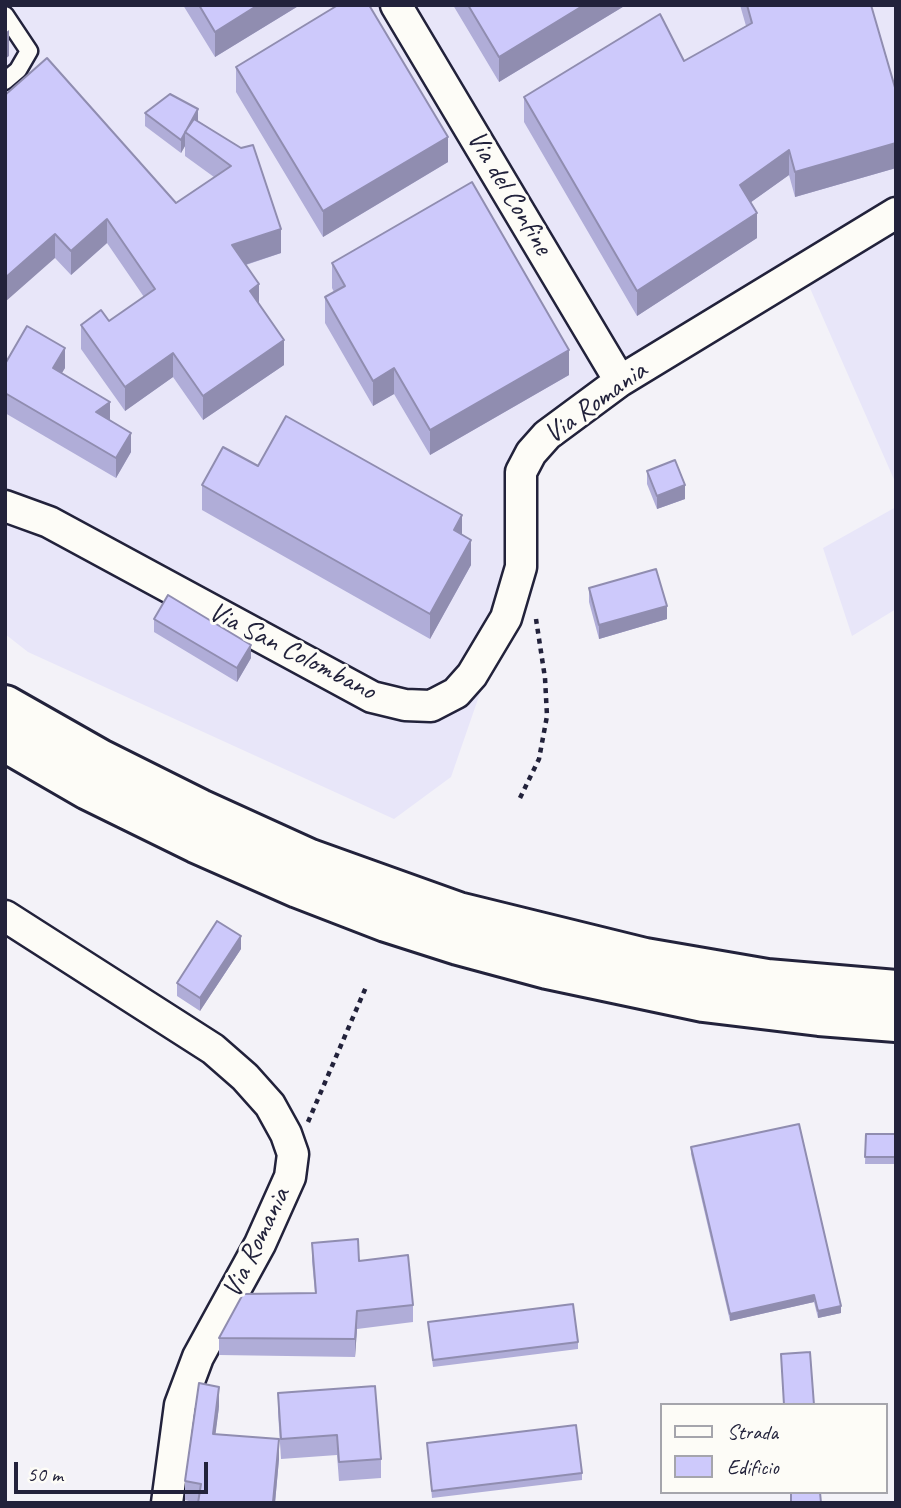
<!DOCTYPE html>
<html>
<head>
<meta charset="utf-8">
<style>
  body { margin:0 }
  #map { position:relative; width:901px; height:1508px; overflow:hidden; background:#f3f2f8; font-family:Caveat,sans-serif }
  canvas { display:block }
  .frame { position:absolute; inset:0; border:7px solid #22223b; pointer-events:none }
  .legend { position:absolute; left:660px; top:1403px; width:228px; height:91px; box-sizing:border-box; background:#fdfcf7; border:2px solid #a5a5ac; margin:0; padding:9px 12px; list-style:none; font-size:21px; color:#22223b }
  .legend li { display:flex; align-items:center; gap:14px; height:35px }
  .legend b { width:35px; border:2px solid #a5a5ac }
  .scale { position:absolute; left:14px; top:1462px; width:194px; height:32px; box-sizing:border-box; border:4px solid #22223b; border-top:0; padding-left:9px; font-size:21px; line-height:24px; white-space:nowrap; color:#22223b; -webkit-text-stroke:5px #fdfcf7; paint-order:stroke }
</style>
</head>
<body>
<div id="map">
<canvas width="901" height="1508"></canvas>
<div class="frame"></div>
<ul class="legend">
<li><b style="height:9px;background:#fdfcf7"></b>Strada</li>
<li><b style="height:19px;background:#cdc9fb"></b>Edificio</li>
</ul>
<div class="scale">50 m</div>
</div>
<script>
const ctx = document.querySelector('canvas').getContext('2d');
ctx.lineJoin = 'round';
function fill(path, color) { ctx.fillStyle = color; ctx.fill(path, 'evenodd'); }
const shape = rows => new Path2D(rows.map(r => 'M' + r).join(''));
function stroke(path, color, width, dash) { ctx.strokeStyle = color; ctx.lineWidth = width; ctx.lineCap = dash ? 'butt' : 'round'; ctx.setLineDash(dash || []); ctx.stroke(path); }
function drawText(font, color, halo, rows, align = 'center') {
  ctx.font = font + ' Caveat,sans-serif'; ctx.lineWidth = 6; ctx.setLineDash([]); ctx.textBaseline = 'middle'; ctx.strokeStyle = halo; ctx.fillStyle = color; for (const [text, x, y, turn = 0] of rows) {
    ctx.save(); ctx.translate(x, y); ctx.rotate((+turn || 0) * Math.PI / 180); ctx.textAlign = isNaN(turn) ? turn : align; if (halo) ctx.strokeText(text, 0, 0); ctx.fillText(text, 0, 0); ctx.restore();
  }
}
fill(shape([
  [5,5,896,5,896,484,802,270,537,445,506,618,451,777,394,819,28,652,5,634],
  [896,507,896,609,852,636,823,548]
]), '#e8e6f9');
const lane = shape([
  [5,15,29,51,18,70,5,81]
]);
const street = shape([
  [396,5,620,381],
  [5,506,49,522,372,697,405,705,431,706,456,693,472,675,506,618,521,567,521,472,531,453,547,435,620,381,896,213],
  [5,916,213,1049,245,1077,270,1105,286,1134,293,1154,290,1177,260,1244,198,1357,180,1405,167,1503]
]);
const highway = shape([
  [5,705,100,759,200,809,310,859,458,912,645,958,767,979,896,990],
  [5,742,88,790,196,843,298,888,386,922,458,945,547,969,703,1002,819,1016,896,1022]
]);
stroke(lane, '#22223b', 21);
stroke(street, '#22223b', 35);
stroke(highway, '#22223b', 44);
stroke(shape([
  [520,798,539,759,547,716,545,678,536,619],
  [308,1122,366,987]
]), '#22223b', 4.5, [5, 5]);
stroke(lane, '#fdfcf7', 16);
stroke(street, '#fdfcf7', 30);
stroke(highway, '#fdfcf7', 38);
fill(shape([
  [183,5,300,5,215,57],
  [453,5,626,5,499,82],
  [740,5,871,5,896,91,896,168,795,197,789,175,751,202,757,238,637,316,524,122,524,97,684,61,746,26],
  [236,67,448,162,323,237,236,92],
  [5,95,176,203,214,177,185,156,185,146,181,153,145,126,145,113,198,121,241,148,281,253,246,265,259,305,284,365,203,420,173,377,125,411,81,349,81,325,109,321,144,297,107,243,71,275,55,258],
  [332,263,569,375,430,455,394,394,373,406,325,323,325,297,334,292,332,288],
  [5,364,65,368,61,373,110,420,131,452,116,478,5,413],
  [258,466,462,535,471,565,430,639,202,510,202,485],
  [647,471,685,499,657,509,647,484],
  [589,588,667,619,599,639,589,602],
  [154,619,251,658,237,682,154,632],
  [241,949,200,1011,177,996,177,983],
  [866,1134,896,1134,896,1164,865,1164],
  [691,1147,841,1313,818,1318,814,1302,730,1321,691,1154],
  [312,1243,359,1261,413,1305,413,1322,357,1329,355,1357,219,1355,219,1338,315,1293,312,1261],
  [428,1322,578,1342,578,1349,433,1367],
  [278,1393,381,1459,381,1478,339,1481,337,1455,281,1459,278,1412],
  [219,1407,215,1434,279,1459,275,1503,196,1503,185,1500,185,1481],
  [427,1443,582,1473,582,1480,432,1498]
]), '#b0add8');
fill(shape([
  [258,5,300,5,215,57,215,32],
  [584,5,626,5,499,82,499,57],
  [9,30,9,56,5,59,5,33],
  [198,109,198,122,185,132],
  [185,132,185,146,181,153,181,140],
  [448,137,448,162,323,237,323,211],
  [896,143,896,168,795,197,795,172],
  [789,150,789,175,740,210,740,185],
  [757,213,757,238,637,316,637,291],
  [107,219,107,243,71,275,71,251],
  [281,229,281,253,232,269,232,245],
  [55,234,55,258,5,302,5,278],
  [259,284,259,309,250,291],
  [284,340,284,365,203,420,203,396],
  [65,348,65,368,53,388,53,368],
  [569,350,569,375,430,455,430,430],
  [173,353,173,377,125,411,125,387],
  [394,368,394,394,373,406,373,381],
  [110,402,110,421,96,412],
  [131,433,131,452,116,478,116,458],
  [685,485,685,499,657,509,657,496],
  [462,515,462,541,454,530],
  [471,540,471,565,430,639,430,614],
  [667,606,667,619,599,639,599,625],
  [251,645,251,658,237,682,237,668],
  [241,936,241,949,200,1011,200,998],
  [814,1295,814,1302,730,1321,730,1314],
  [841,1306,841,1313,818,1318,818,1311],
  [357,1311,357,1329,355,1357,355,1339],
  [219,1387,219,1407,213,1454,213,1434],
  [279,1439,279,1459,275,1503,273,1503]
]), '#908db0');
const building = shape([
  [199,5,258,5,215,32,199,5],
  [338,5,369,5,448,137,323,211,236,67,338,5],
  [468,5,584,5,499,57,468,5],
  [747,5,871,5,896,91,896,143,795,172,789,150,740,185,757,213,637,291,524,97,660,14,684,61,752,23,747,5],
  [47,58,176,203,231,166,185,132,194,119,241,148,253,145,281,229,232,245,259,284,250,291,284,340,203,396,173,353,125,387,81,325,101,310,109,321,155,289,107,219,71,251,55,234,5,278,5,95,47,58],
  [170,94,198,109,181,140,145,113,170,94],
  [472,182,569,350,430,430,394,368,373,381,325,297,345,286,332,263,472,182],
  [27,326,65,348,53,368,110,402,96,412,131,433,116,458,5,393,5,364,27,326],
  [286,416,462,515,454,530,471,540,430,614,202,485,223,447,258,466,286,416],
  [675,460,685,485,657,496,647,471,675,460],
  [656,569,667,606,599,625,589,588,656,569],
  [168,595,251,645,237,668,154,619,168,595],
  [217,921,241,936,200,998,177,983,217,921],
  [799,1124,841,1306,818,1311,814,1295,730,1314,691,1147,799,1124],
  [866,1134,896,1134,896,1157,865,1157,866,1134],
  [358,1239,359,1261,408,1255,413,1305,357,1311,355,1339,219,1338,243,1294,316,1293,312,1243,358,1239],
  [573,1304,578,1342,433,1360,428,1322,573,1304],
  [810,1352,814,1405,784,1405,781,1354,810,1352],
  [199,1383,219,1387,213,1434,279,1439,273,1502,275,1503,198,1503,201,1484,185,1481,199,1383],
  [375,1386,381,1459,339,1462,337,1435,281,1439,278,1393,375,1386],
  [576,1425,582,1473,432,1491,427,1443,576,1425],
  [791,1492,820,1492,821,1503,791,1503,791,1492]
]);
fill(building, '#cdc9fb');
stroke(building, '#908db0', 2);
drawText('28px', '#22223b', '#fdfcf7', [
  ["Via del Confine",509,193,59],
  ["Via Romania",596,403,-36],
  ["Via San Colombano",292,652,27],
  ["Via Romania",257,1243,-64]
]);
</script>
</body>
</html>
